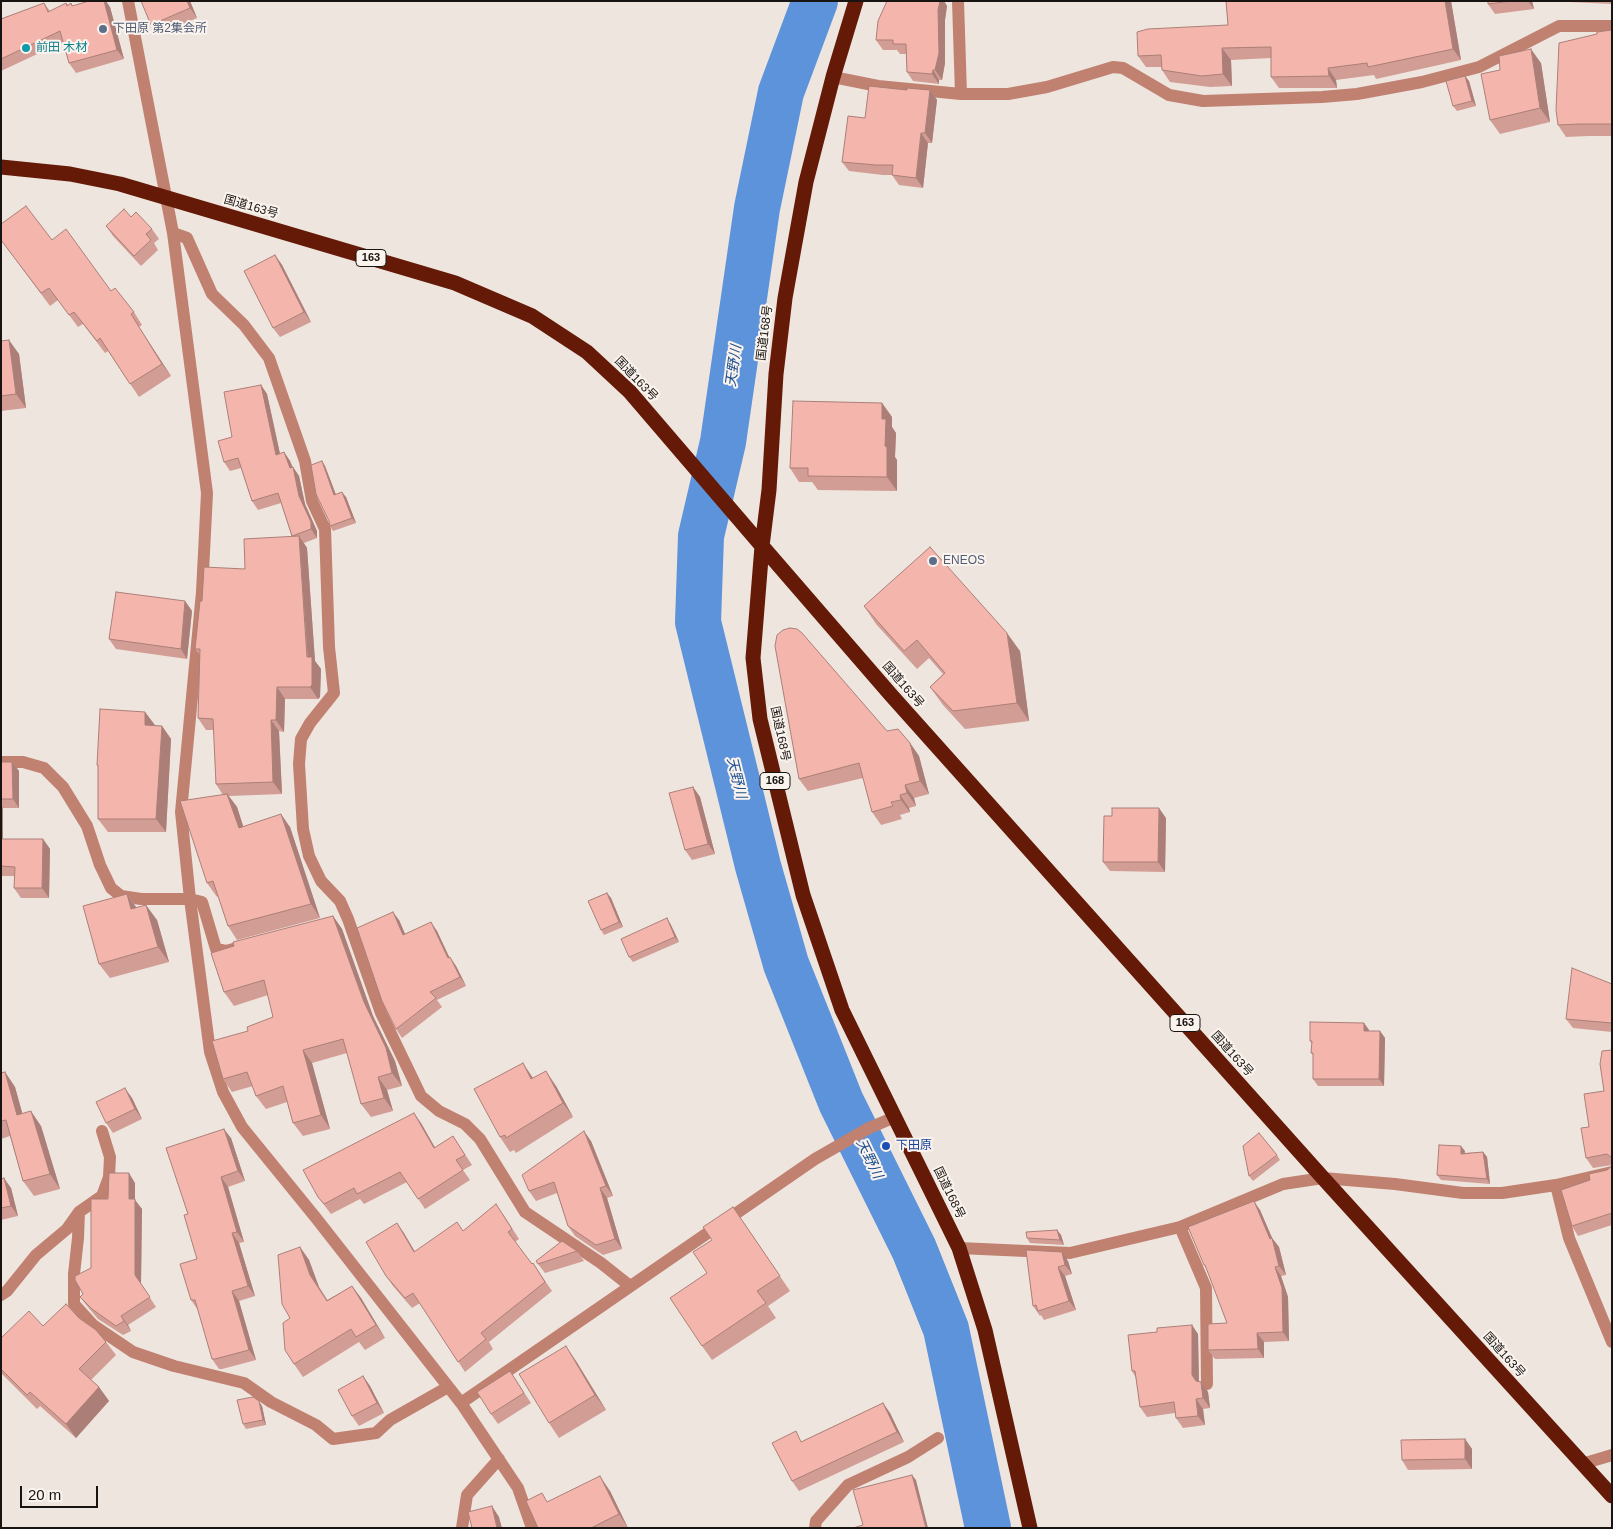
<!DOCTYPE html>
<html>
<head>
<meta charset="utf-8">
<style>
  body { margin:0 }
  #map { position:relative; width:1613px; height:1529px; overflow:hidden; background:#eee5df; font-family:Helvetica,sans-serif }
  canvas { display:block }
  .frame { position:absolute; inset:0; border:2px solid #171412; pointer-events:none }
  .scale { position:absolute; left:20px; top:1486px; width:78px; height:22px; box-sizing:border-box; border:2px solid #171412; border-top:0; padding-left:6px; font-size:15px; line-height:18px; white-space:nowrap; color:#171412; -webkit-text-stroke:4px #fbf3ed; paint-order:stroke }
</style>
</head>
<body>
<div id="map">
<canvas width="1613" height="1529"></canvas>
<div class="frame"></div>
<div class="scale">20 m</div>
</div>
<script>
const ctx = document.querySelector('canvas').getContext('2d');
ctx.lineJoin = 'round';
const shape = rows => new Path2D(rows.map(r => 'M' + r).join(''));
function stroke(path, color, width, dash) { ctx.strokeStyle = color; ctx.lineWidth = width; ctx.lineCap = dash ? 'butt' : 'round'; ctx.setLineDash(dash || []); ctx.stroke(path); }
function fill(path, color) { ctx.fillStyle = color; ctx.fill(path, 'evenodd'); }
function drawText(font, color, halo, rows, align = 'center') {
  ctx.font = font + ' Helvetica,"Noto Sans JP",sans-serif'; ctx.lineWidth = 4; ctx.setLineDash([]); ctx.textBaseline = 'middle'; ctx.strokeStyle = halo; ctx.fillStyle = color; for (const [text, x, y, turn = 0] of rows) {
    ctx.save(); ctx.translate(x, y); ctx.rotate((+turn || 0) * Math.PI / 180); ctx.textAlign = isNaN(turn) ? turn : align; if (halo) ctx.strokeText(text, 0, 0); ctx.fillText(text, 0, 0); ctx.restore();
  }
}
stroke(shape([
  [815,1,781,92,757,208,723,442,701,536,698,622,758,866,786,964,841,1102,914,1249,946,1329,988,1528]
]), '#5d93db', 46);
stroke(shape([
  [128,1,173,233,207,493,202,592,181,812,190,899,210,1052,223,1092,242,1127,316,1218,461,1403,518,1488,532,1528],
  [958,1,961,94],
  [833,77,878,86,961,94,1008,94,1047,87,1113,67,1123,68,1169,95,1203,101,1322,97,1357,94,1422,82,1479,67,1559,26,1612,26],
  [173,233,187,238,212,294,244,325,269,358,305,461,312,501,325,529,329,647,334,693,310,723,301,739,299,764,303,829,309,856,321,881,340,901,348,919,381,1013,421,1096,439,1111,465,1124,480,1139,525,1212,601,1263,630,1286],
  [1,762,23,762,44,768,63,787,87,826,100,865,111,888,121,896,141,899,190,899,202,902,216,949,226,951,237,948],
  [1556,1185,1569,1238,1612,1342],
  [79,1212,78,1238,74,1274,74,1304,93,1325,133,1352,174,1366,244,1383,271,1402,316,1425,333,1439,376,1433,390,1420,448,1387],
  [1180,1227,1206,1288,1207,1384],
  [959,1248,1070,1253,1180,1227,1283,1184,1323,1178,1395,1184,1463,1193,1502,1193,1556,1185,1612,1172],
  [1,1295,7,1291,36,1255,67,1229,79,1212,102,1196,109,1177,110,1157,102,1131],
  [461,1403,815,1159,869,1128,895,1117],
  [1582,1464,1612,1455],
  [462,1528,467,1495,499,1459],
  [815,1528,816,1521,848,1485,908,1457,938,1438]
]), '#c08171', 12);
stroke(shape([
  [856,1,833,77,806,182,785,298,776,374,769,490,762,546,753,658,760,719,803,895,842,1010,959,1248,985,1330,1030,1528],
  [1,167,70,174,120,184,455,283,532,316,587,352,630,392,762,546,891,695,1323,1178,1612,1496]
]), '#641a06', 15);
fill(shape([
  [190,1,197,18,158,35,151,25],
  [887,1,944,1,947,6,945,20,945,63,942,80,939,80,939,84,913,81,907,72,906,54,900,54,897,50,883,50,876,40],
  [1226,1,1451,1,1461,60,1376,79,1374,75,1336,80,1337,88,1279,88,1271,77,1271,58,1231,60,1232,86,1210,87,1170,82,1162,70,1162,67,1146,67,1138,56,1228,25],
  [1488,1,1532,1,1534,9,1495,14,1488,4],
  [1569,1,1612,1,1612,4,1570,2],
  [44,3,50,11,71,3,73,6,110,7,124,59,76,73,69,63,63,42,1,71,1,19],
  [1612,30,1612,136,1588,136,1566,137,1558,125],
  [1541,63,1550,122,1500,134,1490,120],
  [1465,76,1469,81,1476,106,1457,111,1453,106],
  [907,90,930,90,937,100,932,143,928,143,923,188,899,185,892,175,883,175,849,171,842,162,865,118],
  [106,226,152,229,159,239,154,243,158,250,141,266,113,236],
  [1,240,52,240,111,291,134,312,142,325,139,327,171,376,139,397,108,351,105,353,83,324,78,327,58,300,50,306],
  [275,255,282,265,311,322,280,337,273,328],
  [1,341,19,354,26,408,1,411],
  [261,385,267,394,280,454,284,452,290,461,293,467,299,476,305,504,317,531,317,538,304,543,307,548,315,661,321,669,320,697,318,699,285,699,284,732,279,731,282,794,229,796,237,807,243,826,290,827,320,918,237,940,228,926,218,896,217,897,207,883,223,795,216,784,214,730,206,730,198,718,200,655,195,649,202,601,245,569,292,537,281,503,258,510,252,501,241,468,230,471,224,462,232,437],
  [882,403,892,417,892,427,896,433,895,457,897,460,897,491,818,490,812,482,799,482,790,468],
  [322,461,325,466,336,495,346,497,356,523,333,531,330,526],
  [185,601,192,611,187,659,116,649,109,639],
  [864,606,1020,651,1029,721,965,729,943,705,930,687,943,674,929,658,917,669,876,624],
  [145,712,154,726,162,726,171,739,166,832,108,832,98,819,98,767,97,765],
  [887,731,910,743,919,756,929,794,914,798,916,806,909,808,910,812,900,815,902,819,881,825,872,812,863,778,808,791,799,779],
  [1,762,12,762,19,771,19,808,3,808,3,839,43,839,50,849,49,898,21,898,14,888,15,876,1,876],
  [693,787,700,797,715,854,692,860,685,850],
  [1166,818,1165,872,1110,871,1103,862],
  [607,893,611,898,623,927,604,935,601,930],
  [127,894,137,908,157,920,169,962,110,978,99,964],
  [333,916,342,929,373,1016,395,1061,402,1086,387,1090,393,1111,371,1117,361,1104,347,1053,312,1063,330,1129,303,1136,293,1123,287,1102,266,1109,256,1096,253,1086,232,1092,223,1079,248,1031,273,1017,268,995,234,1006,224,992],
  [399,920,405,934,437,931,449,958,456,966,466,986,437,1000,442,1007,402,1038,396,1029],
  [670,923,679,942,633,962,629,957],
  [1612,984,1612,1032,1573,1028,1566,1019],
  [1364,1023,1369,1030,1369,1031,1380,1031,1385,1038,1384,1086,1318,1086,1313,1079,1313,1055,1311,1053,1312,1044,1310,1041],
  [1612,1050,1612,1165,1593,1168,1586,1158,1589,1127,1604,1091],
  [5,1072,15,1087,22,1113,41,1126,60,1189,34,1196,23,1181,10,1136,1,1139,1,1073],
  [533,1078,556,1086,573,1117,516,1153,514,1150,510,1152,500,1137],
  [132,1098,142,1119,113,1133,106,1123],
  [421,1123,435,1148,453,1136,472,1165,463,1170,470,1180,425,1209,407,1182,364,1204,360,1199,331,1214,318,1197],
  [231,1138,245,1181,228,1187,244,1242,239,1243,255,1296,239,1301,256,1360,222,1369,219,1369,212,1359,198,1310,191,1300,197,1259,188,1214],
  [591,1141,613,1196,607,1198,622,1249,603,1255,575,1236,568,1226,557,1193,536,1201,529,1191],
  [1465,1151,1464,1153,1483,1152,1487,1157,1490,1184,1441,1180,1437,1175],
  [1277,1155,1280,1160,1253,1181,1249,1176],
  [1612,1166,1612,1225,1578,1236,1572,1226,1590,1180,1607,1170],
  [1,1179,11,1188,18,1216,1,1220],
  [135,1183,135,1200,142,1209,141,1284,156,1307,128,1325,131,1331,123,1335,98,1319,87,1306,80,1297,83,1294,91,1268,108,1199],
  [733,1207,790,1291,768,1306,776,1318,712,1360,702,1346,707,1273,712,1240],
  [1260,1210,1272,1238,1279,1247,1286,1275,1281,1276,1288,1297,1289,1341,1264,1342,1264,1358,1215,1359,1208,1350,1227,1323,1207,1269,1204,1265],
  [503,1214,519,1239,515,1242,532,1264,533,1263,552,1291,489,1342,493,1349,465,1372,420,1303,412,1308,393,1286,386,1276,397,1223,415,1252,463,1231],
  [1057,1230,1061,1235,1064,1245,1030,1243,1027,1238],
  [300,1247,309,1260,319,1287,327,1300,352,1286,361,1298,385,1338,365,1350,359,1342,303,1377,294,1364,290,1318],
  [1026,1250,1068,1261,1072,1274,1065,1276,1076,1310,1044,1320,1041,1315,1040,1316,1033,1306],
  [577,1251,584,1261,545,1273,538,1264],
  [79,1318,106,1342,116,1355,91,1380,99,1387,109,1401,76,1438,40,1406,37,1409,1,1373,1,1338,43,1326],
  [1198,1334,1199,1382,1201,1382,1208,1392,1210,1408,1203,1409,1205,1425,1183,1428,1176,1418,1175,1413,1147,1417,1140,1407,1136,1378,1132,1371],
  [576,1361,606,1410,559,1438,549,1423],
  [510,1371,531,1403,498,1424,491,1414],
  [363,1376,370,1386,384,1413,359,1426,352,1416],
  [883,1403,890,1413,904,1442,799,1491,792,1481,803,1441],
  [262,1406,266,1425,246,1429,243,1424],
  [1465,1439,1472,1449,1472,1469,1408,1470,1402,1460],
  [610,1491,628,1528,538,1528]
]), '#d29d94');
fill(shape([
  [104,1,106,1,110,7,124,59,117,50],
  [187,1,190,1,197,18,190,8],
  [940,1,944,1,947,6,945,20,945,63,942,80,935,70,938,10],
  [1445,1,1451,1,1461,60,1453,49],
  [1528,1,1532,1,1534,9],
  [1222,48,1231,60,1232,86,1223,74],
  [1531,49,1541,63,1550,122,1540,108],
  [1328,68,1336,80,1337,88,1329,76],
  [933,70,939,80,939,84,932,74],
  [1465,76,1469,81,1476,106,1472,101],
  [930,90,937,100,932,143,925,133],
  [921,133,928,143,923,188,916,178],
  [275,255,282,265,311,322,304,312],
  [131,314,139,327,171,376,162,364],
  [9,340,19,354,26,408,16,394],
  [261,385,267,394,282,463,276,455],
  [882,403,892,417,892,427,896,433,895,457,897,460,897,491,887,477,885,446,882,419],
  [284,452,290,461,294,472,293,467,299,476,305,504,317,531,317,538,311,529,299,496],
  [322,461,325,466,338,500,334,495],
  [342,492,346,497,356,523,352,518],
  [299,536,307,548,315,661,321,669,320,697,318,699,310,687],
  [185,601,192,611,187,659,181,649],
  [1007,633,1020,651,1029,721,1017,703],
  [277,687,285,699,284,732,276,720],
  [145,712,155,725,154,738,145,725],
  [271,720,279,731,282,794,273,782],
  [162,726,171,739,166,832,156,819],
  [910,743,919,756,929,794,920,781],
  [12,762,19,771,19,808,13,799],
  [905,785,914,798,916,806,907,793],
  [693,787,700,797,715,854,708,844],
  [227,794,237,807,248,841,239,828],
  [900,795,909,808,910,812,901,800],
  [1,805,3,808,3,839,1,836],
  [1159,808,1166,818,1165,872,1158,862],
  [281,814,290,827,320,918,311,904],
  [43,839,50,849,49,898,42,888],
  [607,893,611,898,623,927,619,922],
  [127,894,137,909,131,909],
  [146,905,157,920,169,962,158,947],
  [393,912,399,920,409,943,403,935],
  [333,916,342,929,373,1016,395,1061,402,1086,392,1073,364,1002],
  [667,918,670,923,679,942,675,937],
  [431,922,437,931,454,967,448,958],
  [450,957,456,966,466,986,460,977],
  [1364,1023,1369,1030,1369,1038,1364,1031],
  [1380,1031,1385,1038,1384,1086,1379,1079],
  [303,1050,312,1063,330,1129,321,1115],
  [523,1063,533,1078,531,1079],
  [546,1071,556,1086,573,1117,563,1103],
  [5,1072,15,1087,27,1130,17,1115],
  [378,1077,387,1090,393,1111,384,1098],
  [125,1088,132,1098,142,1119,135,1109],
  [31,1111,41,1126,60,1189,50,1174],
  [414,1113,421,1123,441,1158,434,1148],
  [224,1129,231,1138,245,1181,238,1171],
  [584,1131,591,1141,613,1196,606,1186],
  [1461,1146,1465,1151,1464,1159,1461,1154],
  [1483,1152,1487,1157,1490,1184,1487,1179],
  [129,1173,135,1183,135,1200,142,1209,141,1284,156,1307,135,1275,129,1199],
  [221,1177,228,1187,244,1242,237,1232],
  [4,1178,11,1188,18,1216,11,1206],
  [600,1188,607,1198,622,1249,615,1239],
  [1254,1201,1260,1210,1273,1240,1272,1238,1279,1247,1286,1275,1279,1266,1270,1239],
  [397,1223,404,1233,421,1262,414,1252],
  [1057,1230,1061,1235,1064,1245,1060,1240],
  [232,1233,239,1243,255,1296,248,1286],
  [300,1247,309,1260,319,1287,336,1313,310,1275],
  [1062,1252,1068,1261,1072,1274,1065,1265],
  [1058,1267,1065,1276,1076,1310,1069,1301],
  [1275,1267,1281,1276,1288,1297,1289,1341,1283,1332],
  [352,1286,361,1298,385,1338,376,1325],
  [232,1291,239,1301,256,1360,249,1350],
  [121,1316,128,1325,131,1331,124,1321],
  [1192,1325,1198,1334,1199,1385,1201,1382,1208,1392,1210,1408,1203,1398,1192,1375],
  [1257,1333,1264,1342,1264,1358,1258,1349],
  [566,1346,576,1361,606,1410,595,1395],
  [363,1376,370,1386,384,1413,377,1403],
  [99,1387,109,1401,76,1438,66,1424],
  [1196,1399,1203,1409,1205,1425,1198,1416],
  [259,1401,262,1406,266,1425,263,1420],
  [883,1403,890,1413,904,1442,897,1432],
  [1465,1439,1472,1449,1472,1469,1465,1459],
  [912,1475,916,1480,928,1528,926,1528],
  [600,1476,610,1491,628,1528,619,1514],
  [492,1506,499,1517,502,1528,497,1528]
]), '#ab7f78');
const building = shape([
  [89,1,104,1,117,50,69,63,60,31,1,59,1,19,44,3,48,12,66,3,67,6,71,3,72,6,89,1],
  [141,1,187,1,190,8,151,25,141,1],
  [887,1,940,1,938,10,939,53,935,70,933,70,932,74,907,72,906,44,893,44,893,40,876,40,878,21,887,1],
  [1226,1,1445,1,1453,49,1368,67,1367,63,1328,68,1329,76,1271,77,1271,47,1222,48,1223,74,1202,76,1162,70,1161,55,1138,56,1137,32,1148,29,1228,25,1226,1],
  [1488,1,1511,1,1488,4,1488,1],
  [1612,30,1612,124,1580,124,1558,125,1556,110,1559,43,1597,34,1597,32,1612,30],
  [1531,49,1540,108,1490,120,1481,74,1500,70,1499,56,1531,49],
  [1465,76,1472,101,1453,106,1446,81,1465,76],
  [869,86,907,90,907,88,930,90,925,133,921,133,916,178,892,175,893,165,876,165,842,162,848,116,865,118,869,86],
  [26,206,52,240,66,229,111,291,115,288,134,312,131,314,162,364,130,384,100,338,97,341,74,312,69,315,49,288,41,293,1,240,1,224,26,206],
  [124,209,131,217,136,212,152,229,146,234,151,240,134,256,106,226,124,209],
  [275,255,304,312,273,328,244,271,275,255],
  [9,340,16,394,1,396,1,341,9,340],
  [261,385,276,455,284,452,290,468,293,467,299,496,311,522,311,529,292,536,278,493,252,501,238,458,224,462,218,441,232,437,224,392,261,385],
  [793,401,882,403,882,419,886,419,885,446,887,447,887,477,808,476,808,468,790,468,793,401],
  [322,461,334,495,342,492,352,518,330,526,329,521,316,494,311,465,322,461],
  [299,536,307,657,312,657,312,685,310,687,277,687,276,720,271,720,273,782,216,784,213,719,198,718,200,649,195,649,200,601,202,601,204,567,245,569,244,539,299,536],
  [930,547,1007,633,1017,703,953,711,930,687,945,673,917,640,904,651,864,606,930,547],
  [116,592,185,601,181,649,109,639,116,592],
  [790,628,797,629,802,633,887,731,898,729,910,743,920,781,905,785,907,793,900,795,901,800,891,802,893,806,872,812,859,763,799,779,775,646,777,635,783,630,790,628],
  [100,709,145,712,145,725,162,726,156,819,98,819,98,765,97,765,100,709],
  [1,762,12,762,13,799,1,799,1,762],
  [693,787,708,844,685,850,669,793,693,787],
  [227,794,239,828,281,814,311,904,228,926,213,881,207,883,180,801,227,794],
  [1112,808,1159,808,1158,862,1103,862,1104,816,1112,816,1112,808],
  [1,839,43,839,42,888,14,888,15,867,1,866,1,839],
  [607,893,619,922,601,930,588,901,607,893],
  [127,894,131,909,146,905,158,947,99,964,83,906,127,894],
  [393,912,403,935,431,922,448,958,450,957,460,977,430,992,436,998,396,1029,382,1001,357,928,393,912],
  [333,916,364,1002,386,1048,392,1073,378,1077,384,1098,361,1104,343,1039,303,1050,321,1115,293,1123,283,1086,256,1096,247,1072,223,1079,212,1041,248,1031,247,1027,273,1017,264,980,224,992,211,953,234,946,233,942,333,916],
  [667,918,675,937,629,957,621,939,667,918],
  [1572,968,1612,984,1612,1023,1566,1019,1572,968],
  [1310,1022,1364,1023,1364,1031,1380,1031,1379,1079,1313,1079,1313,1053,1311,1053,1312,1041,1310,1041,1310,1022],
  [1612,1050,1612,1159,1611,1157,1607,1154,1586,1158,1581,1128,1589,1127,1584,1094,1604,1091,1600,1064,1602,1051,1612,1050],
  [523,1063,531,1079,546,1071,563,1103,506,1138,505,1135,500,1137,474,1089,523,1063],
  [5,1072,17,1115,31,1111,50,1174,23,1181,6,1120,1,1121,1,1073,5,1072],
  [125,1088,135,1109,106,1123,96,1102,125,1088],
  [414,1113,434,1148,453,1136,465,1155,456,1160,463,1170,418,1199,400,1172,357,1194,354,1188,324,1204,318,1197,303,1170,414,1113],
  [224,1129,238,1171,221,1177,237,1232,232,1233,248,1286,232,1291,249,1350,215,1359,212,1359,195,1300,191,1300,180,1264,197,1259,184,1215,188,1214,166,1148,224,1129],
  [584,1131,606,1186,600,1188,615,1239,596,1245,568,1226,554,1182,529,1191,522,1175,584,1131],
  [1259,1133,1277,1155,1249,1176,1243,1146,1259,1133],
  [1439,1145,1461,1146,1461,1154,1483,1152,1487,1179,1437,1175,1439,1145],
  [1612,1166,1612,1213,1572,1226,1561,1190,1590,1180,1589,1174,1607,1170,1612,1166],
  [109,1173,129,1173,129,1199,135,1199,135,1275,150,1297,121,1316,124,1321,116,1326,92,1309,80,1297,83,1294,75,1280,75,1276,91,1268,91,1199,108,1199,109,1173],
  [4,1178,11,1206,1,1208,1,1179,4,1178],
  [1254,1201,1270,1239,1272,1238,1279,1266,1275,1267,1282,1288,1283,1332,1257,1333,1258,1349,1208,1350,1208,1324,1227,1323,1205,1265,1204,1265,1188,1227,1254,1201],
  [496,1204,512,1229,508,1232,532,1264,533,1263,545,1282,481,1333,486,1339,458,1362,413,1293,405,1298,386,1276,366,1242,397,1223,414,1252,457,1222,463,1231,496,1204],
  [733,1207,780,1276,757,1291,766,1303,702,1346,670,1298,707,1273,693,1252,712,1240,703,1227,733,1207],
  [1057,1230,1060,1240,1027,1238,1026,1232,1057,1230],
  [562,1241,577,1251,538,1264,536,1261,562,1241],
  [300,1247,310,1275,327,1301,352,1286,376,1325,356,1337,351,1329,294,1364,285,1350,283,1323,290,1318,282,1304,278,1255,300,1247],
  [1026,1250,1062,1252,1065,1265,1058,1267,1069,1301,1038,1311,1036,1305,1033,1306,1026,1250],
  [66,1304,79,1318,96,1330,106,1342,79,1369,99,1387,66,1424,30,1392,27,1395,1,1369,1,1338,29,1311,43,1326,66,1304],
  [1192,1325,1192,1375,1196,1381,1201,1382,1203,1398,1196,1399,1198,1416,1176,1418,1174,1402,1140,1407,1135,1371,1132,1371,1128,1335,1157,1332,1157,1328,1192,1325],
  [566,1346,595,1395,549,1423,519,1374,566,1346],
  [510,1371,524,1393,491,1414,477,1392,510,1371],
  [363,1376,377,1403,352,1416,338,1390,363,1376],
  [253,1397,259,1401,263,1420,243,1424,237,1400,253,1397],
  [883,1403,897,1432,792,1481,772,1443,796,1431,801,1442,883,1403],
  [1465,1439,1465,1459,1402,1460,1401,1440,1465,1439],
  [912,1475,926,1528,853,1528,863,1525,853,1490,912,1475],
  [600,1476,619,1514,591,1528,538,1528,526,1501,542,1493,547,1502,600,1476],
  [492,1506,497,1528,472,1528,468,1512,492,1506]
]);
fill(building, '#f4b6ac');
stroke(building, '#ab7f78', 1);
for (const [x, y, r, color] of [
  [103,29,5,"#5c6f8a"],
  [26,48,5,"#0f9aa8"],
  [933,561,5,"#5c6f8a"],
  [886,1146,5,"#1a4fb4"]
]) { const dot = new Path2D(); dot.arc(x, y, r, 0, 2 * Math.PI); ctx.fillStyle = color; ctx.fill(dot); stroke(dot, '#fbf3ed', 2); }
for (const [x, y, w] of [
  [371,258,30],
  [775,781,30],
  [1185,1023,30]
]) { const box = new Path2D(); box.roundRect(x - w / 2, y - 8.5, w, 17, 4); ctx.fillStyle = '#fbf3ed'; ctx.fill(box); stroke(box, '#171412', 1); }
drawText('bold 11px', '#171412', null, [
  ["163",371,258],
  ["168",775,781],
  ["163",1185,1023]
]);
drawText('12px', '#4e5e75', '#fbf3ed', [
  ["下田原 第2集会所",113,29],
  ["ENEOS",943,561]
], 'left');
drawText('12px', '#0d838f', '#fbf3ed', [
  ["前田 木材",36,48]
], 'left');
drawText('12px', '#171412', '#fbf3ed', [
  ["国道163号",251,207,16],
  ["国道168号",765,333,-83],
  ["国道163号",636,379,46],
  ["国道163号",903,685,49],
  ["国道168号",780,734,78],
  ["国道163号",1232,1054,48],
  ["国道168号",949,1193,64],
  ["国道163号",1504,1355,48]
]);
drawText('12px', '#164399', '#fbf3ed', [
  ["下田原",896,1146]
], 'left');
drawText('italic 14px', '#1b4f92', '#fbf3ed', [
  ["天野川",734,366,-82],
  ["天野川",736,778,76],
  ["天野川",869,1159,64]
]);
</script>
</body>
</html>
